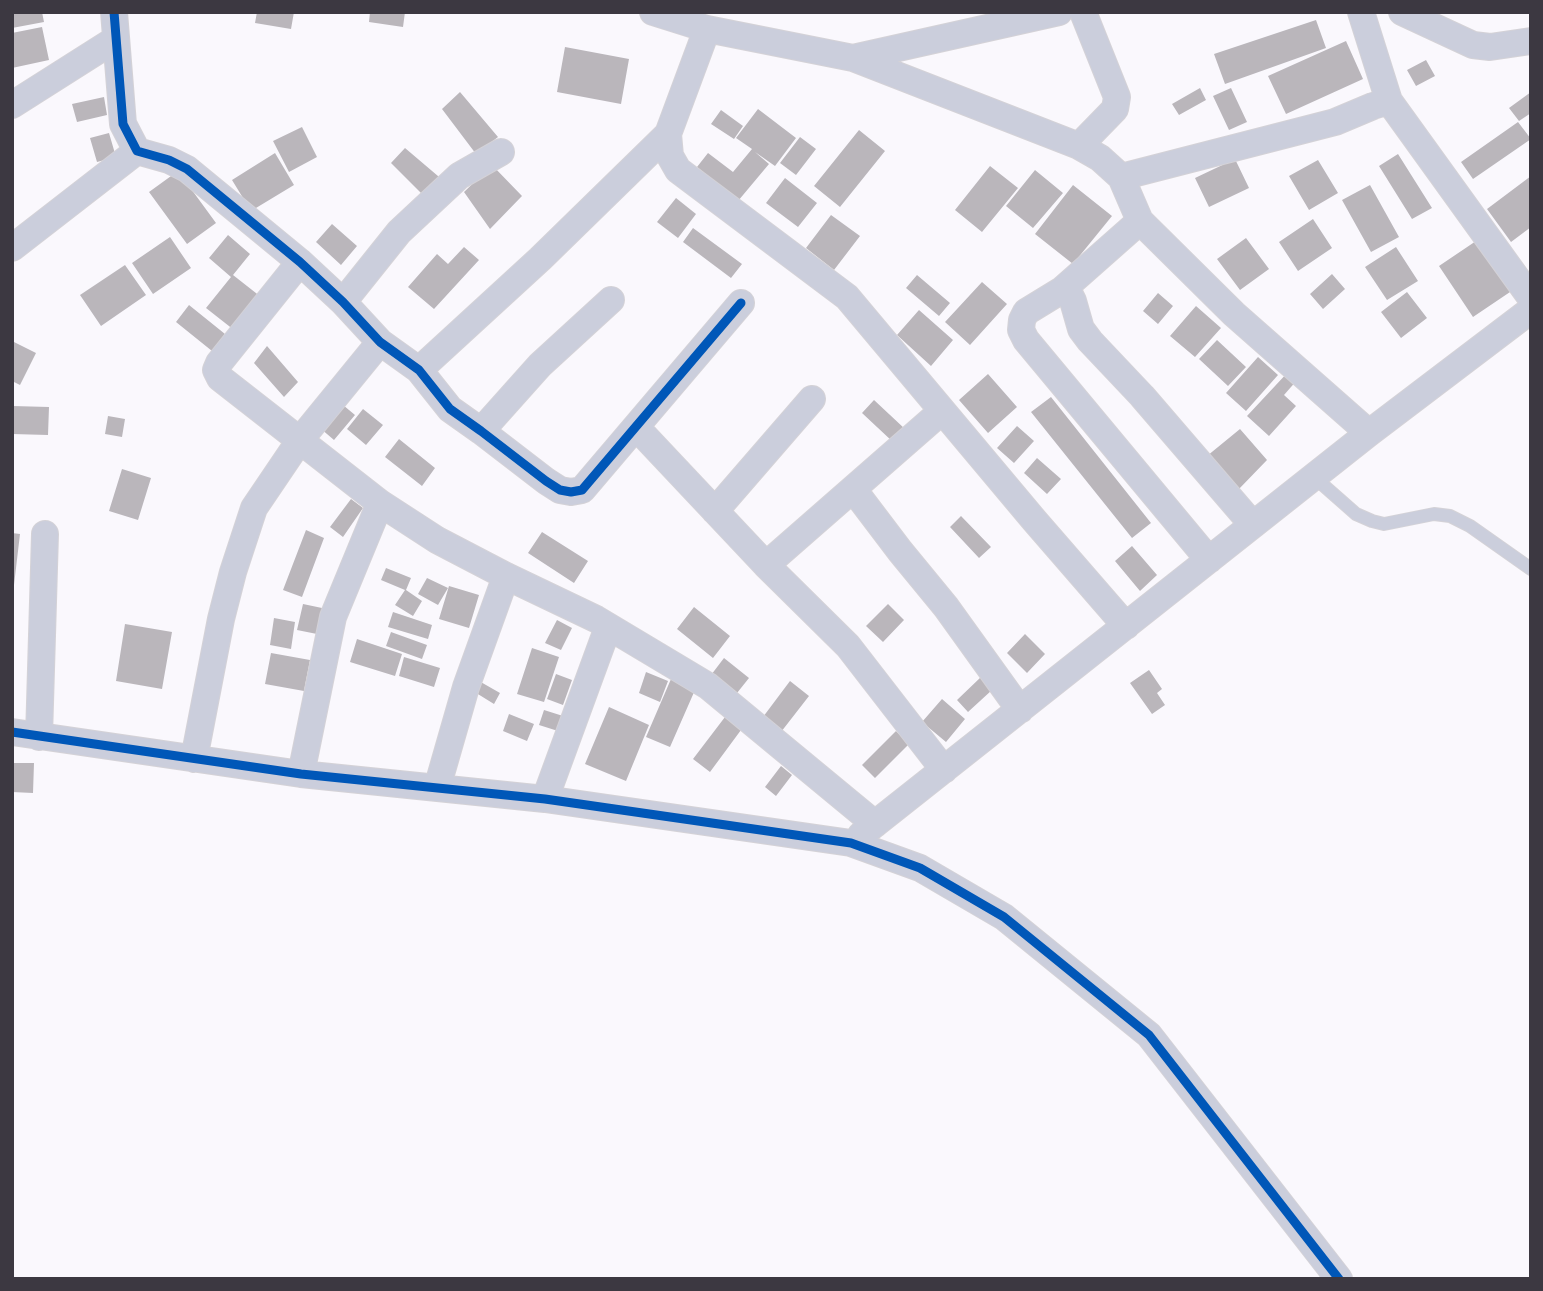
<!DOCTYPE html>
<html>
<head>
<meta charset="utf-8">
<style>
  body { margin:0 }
  #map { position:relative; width:1543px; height:1291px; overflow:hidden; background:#faf8fd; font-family:"Sofia Sans Condensed",sans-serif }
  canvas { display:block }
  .frame { position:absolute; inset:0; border:14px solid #3c3841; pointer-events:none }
</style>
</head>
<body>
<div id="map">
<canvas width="1543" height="1291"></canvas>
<div class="frame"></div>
</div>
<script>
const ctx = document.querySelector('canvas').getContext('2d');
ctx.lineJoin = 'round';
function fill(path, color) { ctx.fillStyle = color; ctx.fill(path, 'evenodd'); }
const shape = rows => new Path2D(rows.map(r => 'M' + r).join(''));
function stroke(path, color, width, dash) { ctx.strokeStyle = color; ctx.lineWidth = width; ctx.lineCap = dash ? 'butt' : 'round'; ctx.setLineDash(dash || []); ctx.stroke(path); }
fill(shape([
  [12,12,42,12,44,22,12,28],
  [257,12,294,12,291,29,255,23],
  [370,12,405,12,403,27,369,22],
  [1316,20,1326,48,1225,84,1214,54],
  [42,27,49,60,12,68,12,33],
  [1346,41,1363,79,1286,114,1268,76],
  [565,47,629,59,621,104,557,92],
  [1426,60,1435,76,1416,86,1407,70],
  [1200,88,1206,100,1179,115,1172,104],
  [1231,88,1247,122,1229,130,1213,96],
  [460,92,498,137,476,154,442,109],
  [1531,92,1531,113,1519,121,1509,108],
  [104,97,107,115,77,122,72,104],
  [758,109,796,138,775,166,755,152,769,164,738,201,697,167,708,153,733,172,752,149,736,138],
  [721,110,743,126,734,139,711,124],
  [1518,122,1531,139,1473,179,1461,162],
  [302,127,317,157,289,172,273,141],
  [859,130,885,151,840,207,814,186],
  [109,133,116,157,97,162,90,138],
  [800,137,816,149,796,175,780,163],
  [405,148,445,182,427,199,391,163],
  [275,153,294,185,251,211,232,180],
  [1398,154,1432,208,1412,219,1379,166],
  [1235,159,1249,188,1209,207,1195,178],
  [1318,160,1338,193,1309,210,1289,176],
  [492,165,522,196,490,229,464,192],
  [990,166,1018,188,982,232,955,210],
  [1035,170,1063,193,1033,228,1006,206],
  [178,171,216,223,187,244,149,192],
  [1531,176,1531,227,1511,242,1487,209],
  [785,178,817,203,798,227,766,203],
  [1073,185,1112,216,1073,264,1035,234],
  [1370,185,1399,237,1371,252,1342,200],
  [676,198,696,214,678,238,657,222],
  [831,215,860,236,834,270,806,248],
  [1313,219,1332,248,1298,271,1279,242],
  [332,224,357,246,341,265,316,242],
  [693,228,742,264,731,278,683,242],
  [228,235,250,254,233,275,261,297,234,330,206,308,231,277,209,258],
  [170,237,191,268,153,294,132,263],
  [1246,238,1269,269,1240,290,1217,259],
  [1479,239,1513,290,1473,317,1439,266],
  [464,247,479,260,434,309,408,287,437,254,448,264],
  [1396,247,1418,281,1387,300,1365,267],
  [125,265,146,295,101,326,80,295],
  [1332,274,1345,289,1323,309,1310,294],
  [917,275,950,303,939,316,906,288],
  [982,282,1007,304,970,345,945,322],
  [1407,292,1427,318,1401,338,1381,312],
  [1158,293,1173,306,1158,324,1143,311],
  [189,305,225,334,212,351,176,322],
  [1196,306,1221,328,1195,357,1170,336],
  [919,310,953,340,931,366,897,335],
  [1217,340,1246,367,1228,386,1199,359],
  [12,341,36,353,20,385,12,381],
  [267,346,298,382,284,397,254,363],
  [1258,357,1278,375,1246,411,1226,393],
  [1289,371,1298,379,1284,395,1296,406,1269,436,1247,416],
  [988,374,1017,407,988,433,959,400],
  [1051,397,1151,523,1132,538,1031,412],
  [337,400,355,415,334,440,320,428],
  [874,400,905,429,893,442,862,413],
  [12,406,49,407,48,435,12,434],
  [363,409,383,425,366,445,347,429],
  [108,416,125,419,122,437,105,434],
  [1017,426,1034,441,1014,463,997,448],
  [1240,429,1267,460,1238,490,1207,456],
  [399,439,435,468,422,486,385,457],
  [1037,458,1061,479,1047,494,1024,473],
  [122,469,151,478,138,520,109,511],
  [351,499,363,508,343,537,330,527],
  [961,516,991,547,979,558,950,527],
  [306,530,324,538,302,597,283,590],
  [542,532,588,561,574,583,528,553],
  [12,533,20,534,14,585,12,585],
  [1132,546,1157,575,1140,591,1115,561],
  [386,568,411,578,406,590,422,601,413,616,395,605,405,590,381,580],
  [427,578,448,588,438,605,418,594],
  [449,586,479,595,469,628,439,619],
  [303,604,322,608,317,634,297,630],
  [888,604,904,620,883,642,866,626],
  [694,607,730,636,713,658,677,629],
  [393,612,432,625,428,639,388,627],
  [274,618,295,622,291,649,270,645],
  [557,620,572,628,561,650,545,643],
  [125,624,172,632,162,689,116,681],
  [391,632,427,645,422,659,386,646],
  [1025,634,1045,654,1027,673,1007,653],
  [357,639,402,654,395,676,350,662],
  [532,648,559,657,544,702,517,694],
  [271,653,310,660,304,691,265,684],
  [404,657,440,668,434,687,399,676],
  [724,658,749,678,733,698,708,679],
  [1149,670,1162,689,1157,693,1165,705,1152,714,1130,683],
  [646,672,668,681,660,702,639,693],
  [556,674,572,680,563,705,547,699],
  [981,677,992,690,968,712,957,700],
  [671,679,695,690,670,747,646,737],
  [479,681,500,693,494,704,473,691],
  [790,681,809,696,781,732,763,717],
  [942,699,965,719,946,742,922,722],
  [609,707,649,725,626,781,585,764],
  [544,710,563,716,558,731,539,725],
  [509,714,534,724,527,741,503,731],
  [725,717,741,730,710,772,693,759],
  [896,731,909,744,875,778,862,765],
  [12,763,34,763,33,793,12,792],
  [781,766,792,775,776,796,765,787]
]), '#bab6bb');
const lane = shape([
  [1314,477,1356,514,1372,521,1384,524,1434,514,1450,516,1470,526,1531,569]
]);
const street = shape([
  [114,12,123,124,137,151,169,160,187,169,300,262,343,302,380,342,419,370,450,409,481,431,546,481,560,490,571,492,582,490,741,303],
  [653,12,707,29,853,58,1059,12],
  [1361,12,1389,101],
  [1402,12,1473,45,1490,47,1531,41],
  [707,29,668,134,670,156,678,170,847,297,1034,520,1126,626],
  [853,58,1079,146,1100,158,1121,177,1140,221,1234,314,1369,433],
  [12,105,116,39],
  [1079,146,1115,109,1117,97,1083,12],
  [1121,177,1335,122,1373,106,1389,101,1531,298],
  [1140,221,1062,290,1026,312,1022,320,1021,330,1026,340,1209,560],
  [12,248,137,151],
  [300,262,219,363,216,370,220,378,380,503,437,540,506,576,596,619,708,686,875,824],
  [1062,290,1069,293,1073,301,1081,329,1090,341,1142,396,1253,525],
  [343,302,399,232,459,176,501,152],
  [419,370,540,259,668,134],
  [636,427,766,565,848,646,944,770],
  [481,431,540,365,611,300],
  [853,489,900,551,946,607,1020,710],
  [715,511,812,399],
  [766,565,942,411],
  [12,732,301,774,545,799,851,843,920,868,1004,917,1149,1035,1339,1279],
  [39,737,45,534],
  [194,759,221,619,233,572,254,508,300,440,380,342],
  [301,774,333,617,380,503],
  [437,788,466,687,506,576],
  [545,799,608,627],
  [861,835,1369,433,1531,310]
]);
stroke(lane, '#d4d2d7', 14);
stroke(street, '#d4d2d7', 28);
stroke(lane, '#cbcedc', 12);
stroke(street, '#cbcedc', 26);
stroke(shape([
  [114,12,123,124,137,151,169,160,187,169,300,262,343,302,380,342,419,370,450,409,481,431,546,481,560,490,571,492,582,490,741,303],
  [12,732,301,774,545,799,851,843,920,868,1004,917,1149,1035,1339,1279]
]), '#0057b8', 9);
</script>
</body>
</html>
